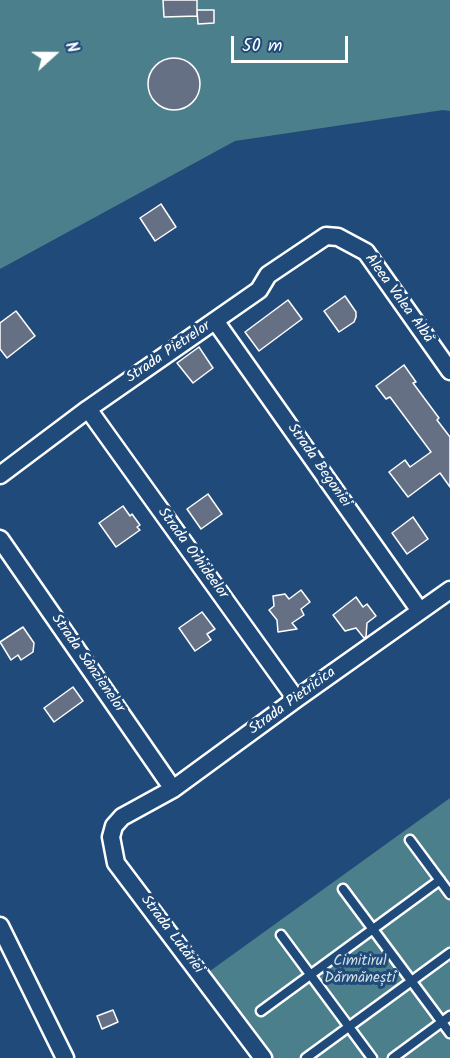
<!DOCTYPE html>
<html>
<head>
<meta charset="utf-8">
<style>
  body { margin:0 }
  #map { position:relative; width:450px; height:1058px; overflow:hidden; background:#1f4a7a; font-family:Kalam,sans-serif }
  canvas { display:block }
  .north { position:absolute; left:24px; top:24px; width:60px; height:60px; -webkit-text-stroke:4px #1f4a7a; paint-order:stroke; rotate:69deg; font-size:16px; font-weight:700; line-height:24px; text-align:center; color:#fff }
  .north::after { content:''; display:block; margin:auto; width:21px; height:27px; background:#fff; clip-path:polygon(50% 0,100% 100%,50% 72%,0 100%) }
  .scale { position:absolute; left:231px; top:36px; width:117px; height:27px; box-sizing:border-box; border:3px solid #fff; border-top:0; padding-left:8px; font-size:18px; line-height:21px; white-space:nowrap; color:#fff; -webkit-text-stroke:4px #1f4a7a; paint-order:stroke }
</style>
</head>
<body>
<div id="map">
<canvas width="450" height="1058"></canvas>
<div class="north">N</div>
<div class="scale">50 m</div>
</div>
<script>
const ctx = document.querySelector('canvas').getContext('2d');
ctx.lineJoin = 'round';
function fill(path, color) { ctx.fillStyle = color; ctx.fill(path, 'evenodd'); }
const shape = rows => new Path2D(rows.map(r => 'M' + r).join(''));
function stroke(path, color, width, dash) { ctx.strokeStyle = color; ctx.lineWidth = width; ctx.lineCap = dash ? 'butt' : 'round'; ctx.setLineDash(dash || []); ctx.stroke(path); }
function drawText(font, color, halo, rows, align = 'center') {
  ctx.font = font + ' Kalam,sans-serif'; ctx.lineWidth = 6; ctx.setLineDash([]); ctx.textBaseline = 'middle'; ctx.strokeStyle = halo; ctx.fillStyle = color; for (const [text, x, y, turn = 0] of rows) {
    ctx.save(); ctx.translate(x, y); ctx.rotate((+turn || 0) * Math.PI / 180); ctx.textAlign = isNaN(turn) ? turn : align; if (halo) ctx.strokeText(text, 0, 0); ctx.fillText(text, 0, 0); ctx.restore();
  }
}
fill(shape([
  [0,0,450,0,450,111,443,110,235,141,0,269],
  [450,798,450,1058,273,1058,210,971]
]), '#4c7f8c');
const building = shape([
  [163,0,197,0,197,16,164,17,163,0],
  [197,10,214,10,214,23,198,24,197,10],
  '148 84a26 26 0 1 1 52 0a26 26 0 1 1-52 0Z',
  [161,204,176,227,155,241,140,218,161,204],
  [345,296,356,312,356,317,354,322,339,332,324,311,345,296],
  [288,300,302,319,259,351,245,332,288,300],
  [16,311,35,336,7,358,0,349,0,323,16,311],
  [199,347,213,368,193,383,177,363,199,347],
  [404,365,416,382,413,383,439,418,437,420,450,437,450,487,440,473,408,497,389,472,405,460,410,467,431,452,390,397,386,399,376,386,404,365],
  [208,494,222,514,201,529,187,509,208,494],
  [123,506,130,516,132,514,140,525,137,527,140,530,116,547,99,523,123,506],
  [413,517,428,539,407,554,392,533,413,517],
  [301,590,310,602,301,609,304,615,292,623,297,629,278,632,277,620,269,610,274,606,273,596,285,594,289,599,301,590],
  [356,597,363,607,367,604,376,616,367,623,366,637,364,638,356,628,345,631,333,615,356,597],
  [202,612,215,629,207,634,211,640,195,651,179,628,202,612],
  [23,627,34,643,33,652,21,660,18,655,11,660,0,642,23,627],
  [73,687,83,701,54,722,44,708,73,687],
  [113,1010,118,1022,102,1029,97,1016,113,1010]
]);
fill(building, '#667085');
stroke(building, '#fff', 1.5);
const lane = shape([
  [410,840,450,894],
  [343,889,450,1033],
  [281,935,372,1058],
  [261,1011,440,880],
  [306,1058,450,953],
  [393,1058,450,1016]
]);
const street = shape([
  [216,322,420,611],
  [88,409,296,699],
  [0,475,88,409,259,290,268,275,326,236,338,237,366,252,450,371],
  [0,539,173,789],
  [0,926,65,1058],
  [263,1058,116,863,111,837,114,826,122,817,173,789,296,699,450,590]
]);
stroke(lane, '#fff', 13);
stroke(street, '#fff', 21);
stroke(lane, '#1f4a7a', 8);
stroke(street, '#1f4a7a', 16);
drawText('15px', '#fff', '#1f4a7a', [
  ["Aleea Valea Albă",398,299,54],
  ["Strada Pietrelor",169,353,-34],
  ["Strada Begoniei",318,466,55],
  ["Strada Orhideelor",192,554,54],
  ["Strada Sânzienelor",87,664,55],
  ["Strada Pietricica",293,702,-36],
  ["Strada Lutăriei",171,935,53]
]);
drawText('15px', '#d2dfe2', '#1f4a7a', [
  ["Cimitirul",360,962],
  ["Dărmănești",360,979]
]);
</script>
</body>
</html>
